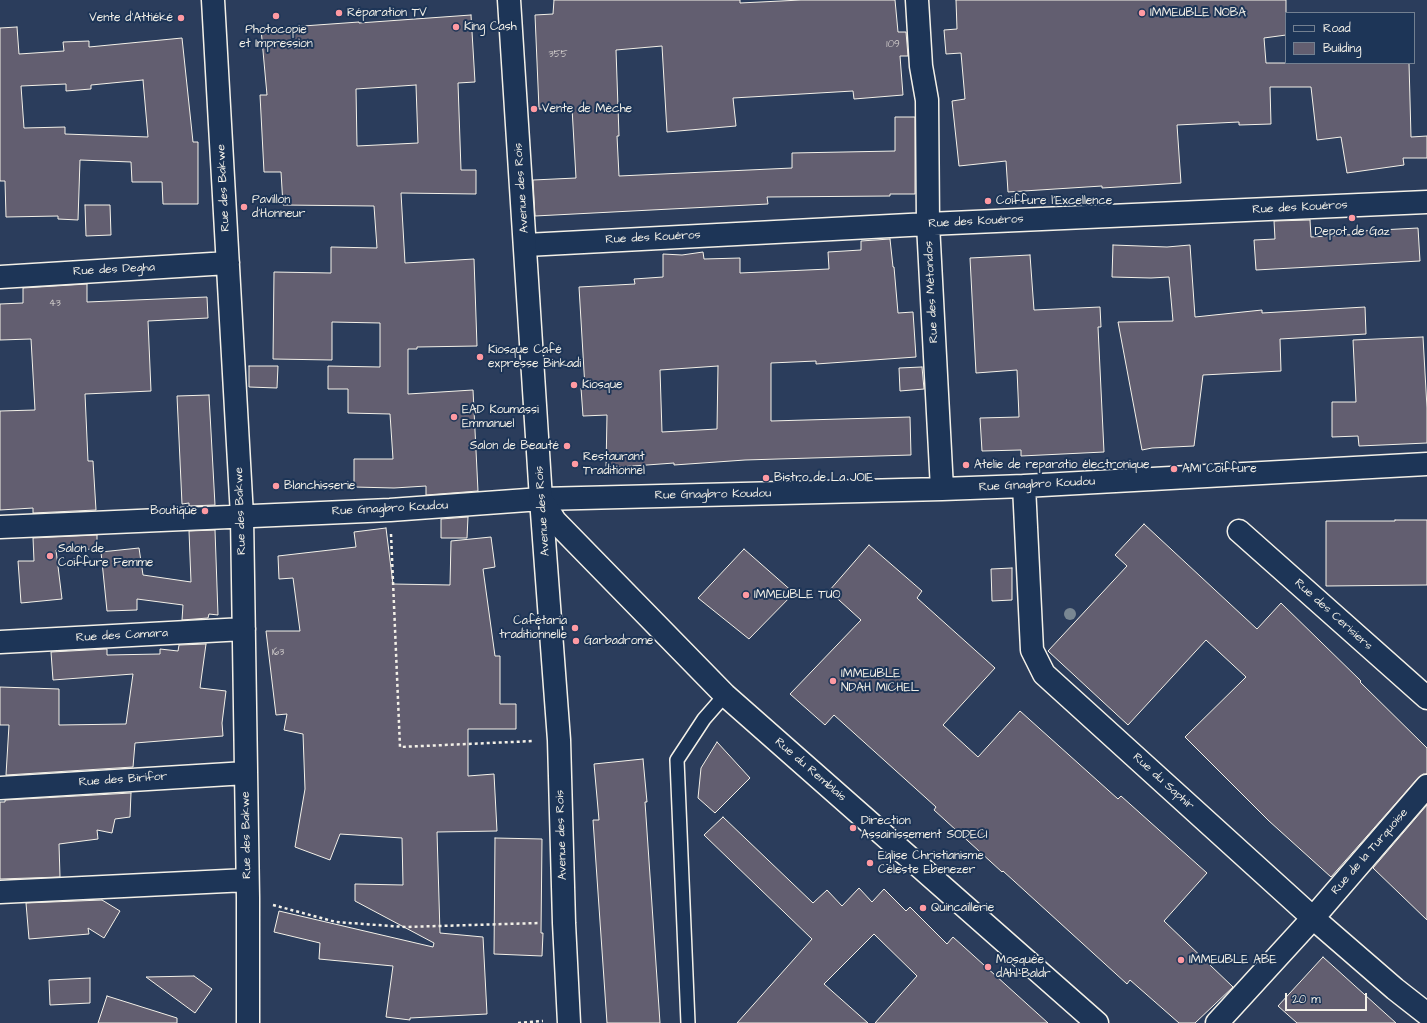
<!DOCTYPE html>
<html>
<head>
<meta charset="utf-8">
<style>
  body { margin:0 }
  #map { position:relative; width:1427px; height:1023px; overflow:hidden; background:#2b3d5c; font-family:"Architects Daughter",sans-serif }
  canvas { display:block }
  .legend { position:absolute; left:1285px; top:12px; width:130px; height:52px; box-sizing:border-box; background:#1d3557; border:1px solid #738091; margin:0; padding:5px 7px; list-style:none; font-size:12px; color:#f4f1e8 }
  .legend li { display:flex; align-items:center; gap:8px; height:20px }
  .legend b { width:20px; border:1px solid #738091 }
  .scale { position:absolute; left:1285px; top:993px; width:82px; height:18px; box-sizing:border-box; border:2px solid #f4f1e8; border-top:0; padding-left:5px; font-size:12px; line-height:14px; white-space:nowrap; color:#f4f1e8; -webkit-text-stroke:3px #1d3557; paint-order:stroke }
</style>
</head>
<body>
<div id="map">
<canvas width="1427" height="1023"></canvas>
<ul class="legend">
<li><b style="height:5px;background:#1d3557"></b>Road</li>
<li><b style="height:11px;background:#625e70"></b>Building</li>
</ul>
<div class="scale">20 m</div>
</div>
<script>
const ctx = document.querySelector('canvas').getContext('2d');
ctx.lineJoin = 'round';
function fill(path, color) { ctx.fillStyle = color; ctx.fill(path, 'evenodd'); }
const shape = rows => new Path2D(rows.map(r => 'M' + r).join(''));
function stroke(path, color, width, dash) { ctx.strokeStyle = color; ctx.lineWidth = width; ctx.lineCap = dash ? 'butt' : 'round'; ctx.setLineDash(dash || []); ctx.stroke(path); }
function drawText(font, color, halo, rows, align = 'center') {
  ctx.font = font + ' "Architects Daughter",sans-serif'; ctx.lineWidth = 4; ctx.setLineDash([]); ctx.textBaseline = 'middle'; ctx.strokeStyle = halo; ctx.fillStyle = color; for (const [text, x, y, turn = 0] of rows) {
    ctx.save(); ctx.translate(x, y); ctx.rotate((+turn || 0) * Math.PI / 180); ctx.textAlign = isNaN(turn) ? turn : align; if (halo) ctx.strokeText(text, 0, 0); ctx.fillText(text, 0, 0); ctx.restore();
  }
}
const building = shape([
  [554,0,740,0,740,3,801,0,895,0,898,32,906,32,908,56,900,56,903,95,854,99,853,91,733,98,736,126,667,132,662,46,616,50,619,136,617,136,619,176,792,168,792,153,895,151,895,117,915,117,915,194,890,194,890,196,767,197,768,204,535,216,533,180,576,178,572,108,539,109,535,15,553,14,554,0],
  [956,0,1286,0,1286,35,1264,38,1266,63,1409,63,1411,137,1427,136,1427,158,1403,158,1404,165,1347,173,1341,137,1317,140,1311,87,1270,87,1271,124,1239,125,1239,122,1177,125,1181,183,1102,188,1102,186,1008,192,1006,161,959,166,952,101,965,99,961,53,946,54,944,30,957,29,956,0],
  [471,15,475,82,458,83,461,170,476,170,476,194,401,193,405,263,474,259,477,346,417,347,417,349,408,349,408,394,473,390,478,491,426,495,426,486,394,488,354,487,354,459,393,459,390,414,348,413,348,389,328,389,328,366,380,367,380,323,332,322,332,360,273,359,274,272,331,273,331,247,377,248,374,206,283,205,281,172,264,172,260,95,267,95,261,29,359,22,359,23,471,15],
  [416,85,418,143,357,146,356,89,416,85],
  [17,27,19,54,64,51,63,42,89,41,89,47,182,38,193,142,198,142,198,204,163,204,162,182,132,182,131,162,80,160,78,220,58,219,58,216,6,217,5,181,0,181,0,28,17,27],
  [143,80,148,137,65,134,65,127,24,128,21,86,66,84,66,91,91,89,91,85,143,80],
  [85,205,110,205,111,235,86,236,85,205],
  [1310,220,1311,237,1362,234,1361,231,1418,228,1420,261,1256,270,1254,240,1275,239,1274,221,1310,220],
  [890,239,893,267,894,267,898,313,913,312,916,357,816,364,816,361,771,363,771,421,910,417,911,455,745,460,674,465,674,463,606,468,607,415,583,416,581,388,585,388,579,287,635,284,634,279,663,277,663,254,682,255,703,252,704,259,740,258,740,273,829,269,828,252,861,250,861,241,890,239],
  [718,366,717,429,662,432,660,370,718,366],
  [1113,245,1167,247,1190,245,1195,317,1262,310,1262,313,1365,307,1366,334,1280,339,1281,371,1203,375,1194,446,1152,448,1142,450,1118,322,1173,321,1169,277,1151,278,1112,277,1113,245],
  [1030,255,1034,310,1100,307,1101,327,1098,327,1104,452,1021,456,1021,450,982,451,980,418,1019,417,1017,370,976,373,970,258,1030,255],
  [87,284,87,302,207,297,208,318,148,321,151,391,85,394,88,461,93,461,96,510,33,513,33,508,0,510,0,411,35,410,31,339,0,340,0,304,23,303,23,288,87,284],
  [1423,337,1427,408,1427,443,1359,446,1358,436,1332,437,1332,402,1356,402,1353,340,1423,337],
  [249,366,278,366,277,388,249,387,249,366],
  [922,367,924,389,900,391,899,368,922,367],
  [209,395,215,505,189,506,189,503,182,504,177,396,209,395],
  [468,517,467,538,441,538,441,519,468,517],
  [1395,520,1427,520,1427,585,1326,586,1326,521,1395,521,1395,520],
  [1144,524,1257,629,1281,603,1361,681,1360,682,1427,748,1427,774,1423,774,1418,778,1331,877,1269,821,1185,737,1246,677,1206,640,1128,725,1048,651,1127,566,1115,555,1144,524],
  [386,528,393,584,450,585,451,541,491,537,495,567,483,569,495,656,500,656,500,704,516,704,516,729,468,729,468,776,494,774,497,831,437,832,440,933,483,937,487,1014,410,1018,410,1020,386,1017,393,966,319,959,320,943,274,932,279,911,433,947,434,943,355,901,355,884,403,885,402,838,340,834,330,860,295,847,305,789,303,734,284,730,287,714,276,715,266,631,300,631,293,578,279,579,278,556,356,547,354,532,386,528],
  [215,530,218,615,209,614,208,618,182,620,183,605,137,599,137,610,107,611,101,552,139,548,143,575,191,582,189,531,215,530],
  [97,535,97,549,56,550,62,599,21,603,18,561,34,561,33,538,97,535],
  [869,545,922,591,917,598,995,668,943,725,978,757,1020,711,1118,799,1121,796,1207,873,1164,921,1233,987,1195,1023,1179,1023,1130,980,1127,984,1003,871,1002,872,934,810,936,807,834,715,825,725,790,694,861,620,829,591,869,545],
  [744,549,794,593,749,639,698,598,744,549],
  [1012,568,1012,600,992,601,991,569,1012,568],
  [206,644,200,688,226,691,222,723,223,736,135,743,133,767,6,775,9,725,0,725,0,687,59,689,59,725,126,724,133,674,53,680,51,652,107,649,107,655,160,654,160,649,178,651,179,645,206,644],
  [717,742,750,778,715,813,698,798,701,768,717,742],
  [643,759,647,802,645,802,660,1023,607,1023,593,820,599,820,594,764,643,759],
  [131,793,130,817,115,819,112,833,97,830,98,839,59,844,60,877,0,879,0,802,5,802,5,800,131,793],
  [1427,805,1427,920,1373,868,1427,805],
  [723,817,813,903,827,890,842,906,859,888,872,902,884,889,906,911,910,907,947,944,953,937,1048,1023,875,1023,917,976,874,934,824,984,868,1023,737,1023,812,939,704,835,723,817],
  [495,838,542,839,541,933,543,933,542,956,494,954,495,838],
  [102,900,120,911,104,938,88,928,89,934,29,939,26,903,102,900],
  [1323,957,1396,1023,1297,1023,1278,1006,1323,957],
  [194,976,212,989,195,1013,146,977,194,976],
  [90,978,90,1003,50,1005,49,980,90,978],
  [107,996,177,1018,177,1023,98,1023,107,996]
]);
fill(building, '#625e70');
stroke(building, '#f4f1e8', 1);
const service = shape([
  [688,1023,677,760,704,719,725,695]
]);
const minor = shape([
  [213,0,242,516,248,898,248,1023],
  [917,0,921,66,927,100,928,224,942,489],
  [526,245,928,224,1427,202],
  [0,277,228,263],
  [1024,486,1032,650,1044,674,1313,918,1395,989,1427,1014],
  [541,499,559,740,564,923,569,1023],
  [0,527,390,510,541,499,942,489,1024,486,1427,464],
  [1239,531,1427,698],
  [0,642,244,629],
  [0,788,246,773],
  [0,892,247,880],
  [1217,1023,1313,918,1427,786]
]);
const tertiary = shape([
  [509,0,541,499,555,521,725,695,1097,1023]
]);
stroke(service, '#f4f1e8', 16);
stroke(minor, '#f4f1e8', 25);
stroke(tertiary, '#f4f1e8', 25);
stroke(shape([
  [391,534,400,747,534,741],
  [273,905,336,922,405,927,539,923],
  [518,1023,543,1021]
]), '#f4f1e8', 2.5, [3, 3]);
stroke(service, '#1d3557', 13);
stroke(minor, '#1d3557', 22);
stroke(tertiary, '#1d3557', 22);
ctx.fillStyle = '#798792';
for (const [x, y] of [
  [1070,614]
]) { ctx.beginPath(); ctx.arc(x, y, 6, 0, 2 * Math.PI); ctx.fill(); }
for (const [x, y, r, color] of [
  [339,13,4,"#ff9aa2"],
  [1142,13,4,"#ff9aa2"],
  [276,16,4,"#ff9aa2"],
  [181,18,4,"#ff9aa2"],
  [456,27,4,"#ff9aa2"],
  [534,109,4,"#ff9aa2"],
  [988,201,4,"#ff9aa2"],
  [244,207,4,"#ff9aa2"],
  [1352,218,4,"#ff9aa2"],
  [480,357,4,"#ff9aa2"],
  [574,385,4,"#ff9aa2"],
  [454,417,4,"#ff9aa2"],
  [567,446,4,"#ff9aa2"],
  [575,464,4,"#ff9aa2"],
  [966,465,4,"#ff9aa2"],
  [1174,469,4,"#ff9aa2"],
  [766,478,4,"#ff9aa2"],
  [276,486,4,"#ff9aa2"],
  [205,511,4,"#ff9aa2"],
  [50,556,4,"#ff9aa2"],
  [746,595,4,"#ff9aa2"],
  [575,628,4,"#ff9aa2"],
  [576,641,4,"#ff9aa2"],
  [833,681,4,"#ff9aa2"],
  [853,828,4,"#ff9aa2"],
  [870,863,4,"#ff9aa2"],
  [923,908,4,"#ff9aa2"],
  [1181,960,4,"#ff9aa2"],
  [988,967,4,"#ff9aa2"]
]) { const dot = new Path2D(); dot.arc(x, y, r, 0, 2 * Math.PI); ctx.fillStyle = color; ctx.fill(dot); stroke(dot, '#1d3557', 1.5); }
drawText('10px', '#d0ccca', null, [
  ["109",893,45],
  ["355",558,55],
  ["43",55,304],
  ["163",278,653]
]);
drawText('12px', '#f4f1e8', '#1d3557', [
  ["Réparation TV",347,13],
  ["IMMEUBLE NOBA",1150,13],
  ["Vente d'Attiéké",173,18,"right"],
  ["King Cash",464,27],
  ["Photocopie",276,30,"center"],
  ["et Impression",276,44,"center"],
  ["Vente de Mèche",542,109],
  ["Pavillon",252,200],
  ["d'Honneur",252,214],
  ["Coiffure l'Excellence",996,201],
  ["Depot de Gaz",1352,232,"center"],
  ["Kiosque Café",488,350],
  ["expresse Binkadi",488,364],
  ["Kiosque",582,385],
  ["EAD Koumassi",462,410],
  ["Emmanuel",462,424],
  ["Salon de Beauté",559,446,"right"],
  ["Restaurant",583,457],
  ["Traditionnel",583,471],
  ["Atelie de reparatio électronique",974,465],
  ["AMI Coiffure",1182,469],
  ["Bistro de La JOIE",774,478],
  ["Blanchisserie",284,486],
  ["Boutique",197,511,"right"],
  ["Salon de",58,549],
  ["Coiffure Femme",58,563],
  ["IMMEUBLE TUO",754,595],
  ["Cafétaria",567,621,"right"],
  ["traditionnelle",567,635,"right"],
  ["Garbadrome",584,641],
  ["IMMEUBLE",841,674],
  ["NDAH MICHEL",841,688],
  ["Direction",861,821],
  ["Assainissement SODECI",861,835],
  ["Eglise Christianisme",878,856],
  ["Céleste Ebenezer",878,870],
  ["Quincaillerie",931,908],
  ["Mosquée",996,960],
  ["dAhl-Baldr",996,974],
  ["IMMEUBLE ABE",1189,960]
], 'left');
drawText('12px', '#f4f1e8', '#1d3557', [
  ["Rue des Bakwe",224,188,-93],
  ["Avenue des Rois",522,188,-94],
  ["Rue des Kouéros",1300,208,-3],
  ["Rue des Kouéros",976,222,-3],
  ["Rue des Kouéros",653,238,-3],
  ["Rue des Degha",114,270,-3],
  ["Rue des Métondos",932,292,-93],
  ["Rue Gnagbro Koudou",1037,485,-3],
  ["Rue Gnagbro Koudou",713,495,-1],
  ["Rue Gnagbro Koudou",390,509,-3],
  ["Rue des Bakwe",241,511,-92],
  ["Avenue des Rois",543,511,-94],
  ["Rue des Cerisiers",1333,615,42],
  ["Rue des Camara",122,636,-3],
  ["Rue du Remblais",810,770,41],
  ["Rue des Birifor",123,780,-4],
  ["Rue du Saphir",1163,782,42],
  ["Rue des Bakwe",247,835,-91],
  ["Avenue des Rois",562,835,-92],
  ["Rue de la Turquoise",1370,852,-49]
]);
</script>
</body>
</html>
